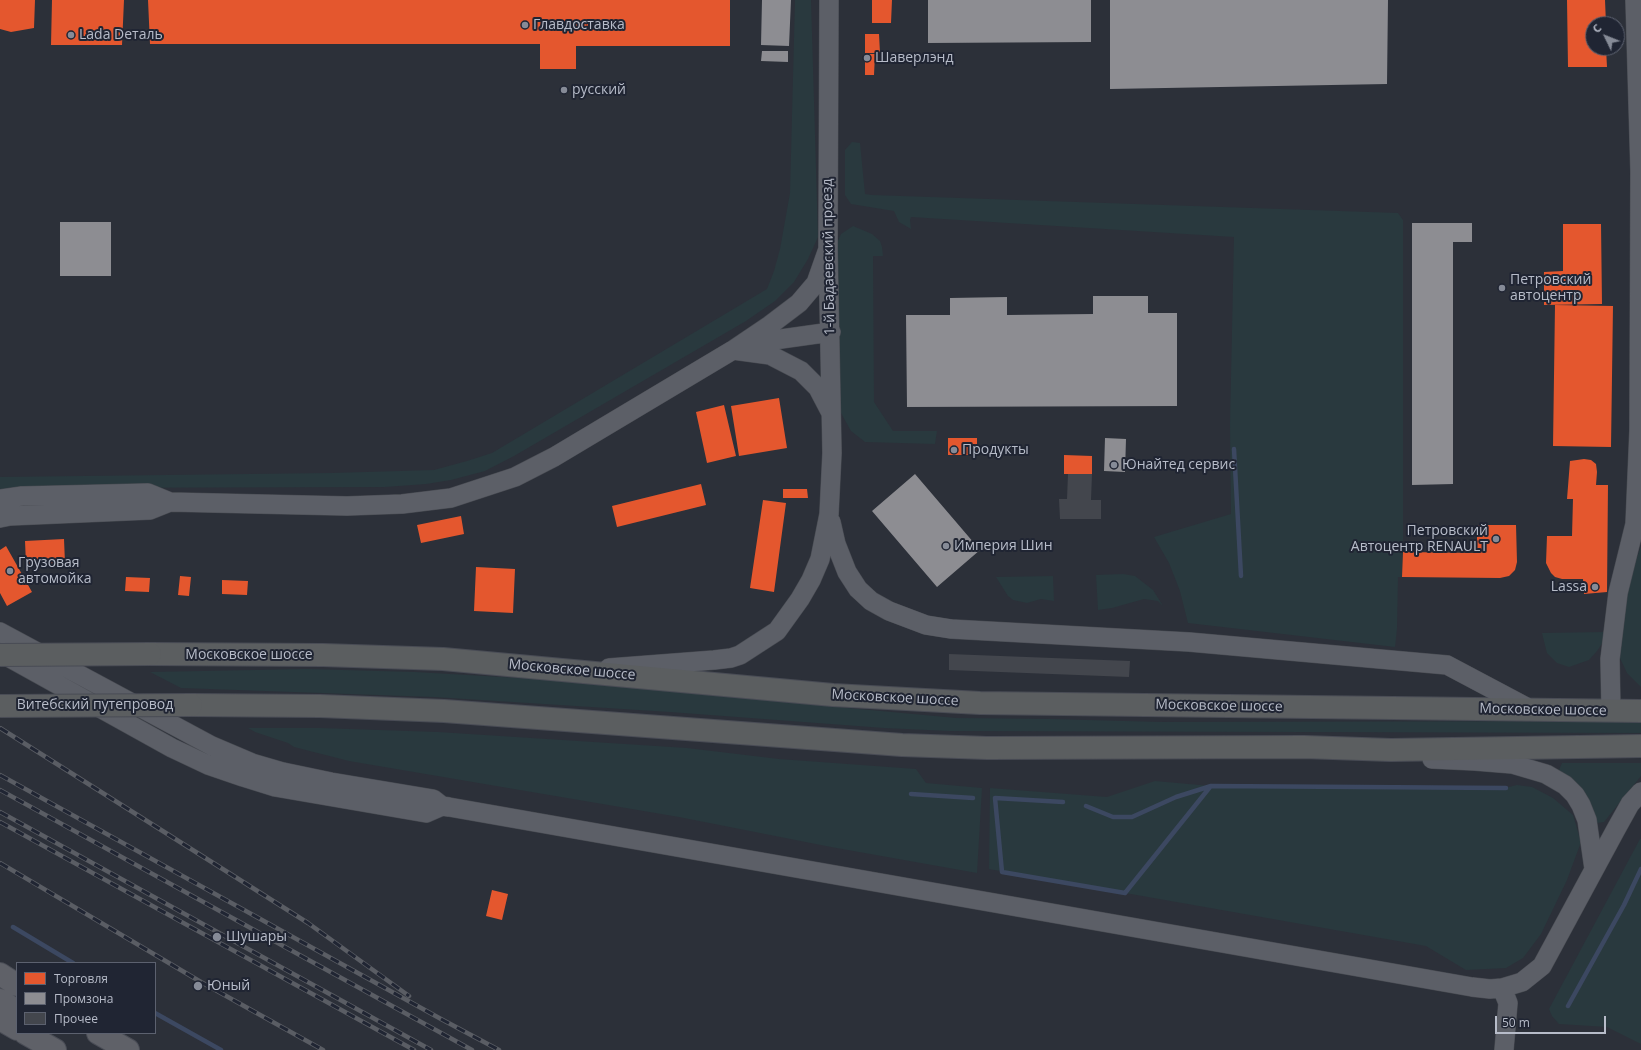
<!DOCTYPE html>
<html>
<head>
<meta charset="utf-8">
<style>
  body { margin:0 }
  #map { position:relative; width:1641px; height:1050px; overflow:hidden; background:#2c3039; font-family:"Open Sans",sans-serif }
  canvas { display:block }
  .legend { position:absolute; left:16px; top:962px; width:140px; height:72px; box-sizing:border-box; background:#202533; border:1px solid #5c616f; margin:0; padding:5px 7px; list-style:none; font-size:12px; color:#b7bcc9 }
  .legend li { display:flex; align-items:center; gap:8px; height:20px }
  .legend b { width:20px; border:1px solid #5c616f }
  .north { position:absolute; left:1585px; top:16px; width:40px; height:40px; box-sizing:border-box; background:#202533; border:1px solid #5c616f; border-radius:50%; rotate:313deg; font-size:11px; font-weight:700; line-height:16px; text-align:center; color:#b7bcc9 }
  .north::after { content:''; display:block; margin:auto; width:14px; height:18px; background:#868b97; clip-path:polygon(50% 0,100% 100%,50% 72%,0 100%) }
  .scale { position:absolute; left:1495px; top:1016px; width:111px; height:18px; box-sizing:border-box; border:2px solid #b7bcc9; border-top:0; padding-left:5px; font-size:12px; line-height:14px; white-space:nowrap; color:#b7bcc9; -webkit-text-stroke:3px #202533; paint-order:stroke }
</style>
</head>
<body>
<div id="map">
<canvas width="1641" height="1050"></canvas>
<ul class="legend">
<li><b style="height:11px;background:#e4572e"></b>Торговля</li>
<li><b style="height:11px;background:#8d8d92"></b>Промзона</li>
<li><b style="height:11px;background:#43464d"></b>Прочее</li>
</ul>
<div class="north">С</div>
<div class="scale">50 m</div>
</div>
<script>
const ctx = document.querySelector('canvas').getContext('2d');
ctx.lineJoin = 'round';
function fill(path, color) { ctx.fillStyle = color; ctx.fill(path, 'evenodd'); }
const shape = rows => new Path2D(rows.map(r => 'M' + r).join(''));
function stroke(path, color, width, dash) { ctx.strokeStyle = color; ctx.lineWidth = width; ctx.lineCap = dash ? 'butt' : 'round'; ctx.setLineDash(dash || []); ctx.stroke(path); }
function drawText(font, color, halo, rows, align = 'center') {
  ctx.font = font + ' "Open Sans",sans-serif'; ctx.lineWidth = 4; ctx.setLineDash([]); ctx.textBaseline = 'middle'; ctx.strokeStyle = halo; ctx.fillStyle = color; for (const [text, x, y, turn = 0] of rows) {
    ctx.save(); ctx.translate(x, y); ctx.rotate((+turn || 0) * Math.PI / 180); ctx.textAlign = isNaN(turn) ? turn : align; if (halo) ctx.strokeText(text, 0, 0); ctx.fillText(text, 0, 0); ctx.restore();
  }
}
fill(shape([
  [795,0,811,0,818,237,808,259,794,282,775,301,746,321,514,456,485,471,451,480,426,484,385,487,32,488,0,490,0,477,332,473,434,470,467,461,492,453,767,289,774,271,780,249,790,193],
  [852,142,860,143,865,194,872,195,1398,213,1403,220,1403,552,1402,577,1398,577,1397,628,1395,647,1188,623,1180,591,1169,563,1154,537,1231,514,1230,424,1234,237,911,217,910,220,911,229,899,222,894,211,851,204,845,195,845,150],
  [853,226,872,234,880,241,882,247,883,256,873,256,874,402,893,431,937,431,935,444,865,442,851,431,841,413,835,247,841,234],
  [1641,546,1641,687,1627,673,1619,656,1625,593],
  [1123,574,1135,576,1153,590,1163,606,1158,601,1144,599,1112,608,1098,610,1096,575],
  [1053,576,1054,601,1041,599,1027,603,1013,600,1008,596,996,577],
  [1605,632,1603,642,1597,651,1589,660,1569,667,1557,663,1547,653,1542,633],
  [307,669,415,672,537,679,956,718,1050,719,1161,722,1641,721,1641,733,949,731,884,728,670,712,434,697,181,688,150,672],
  [248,728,320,728,438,732,687,748,779,759,916,769,926,783,982,788,977,873,831,847,679,817,349,761,294,747,288,743,255,732],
  [1562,763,1641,763,1641,776,1604,822,1597,823,1571,779,1559,770],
  [1155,781,1211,786,1505,788,1517,785,1532,787,1553,798,1573,815,1581,842,1567,880,1541,934,1523,958,1506,968,1466,970,1426,946,989,869,990,788,1107,797],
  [1640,839,1641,839,1641,1044,1607,1027,1559,1024,1552,1016,1549,1009]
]), '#29393e');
fill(shape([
  [0,0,35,0,34,28,11,32,0,29],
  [52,0,124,0,122,45,51,45],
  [148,0,730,0,730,46,576,46,576,69,540,69,540,44,150,44],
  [872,0,892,0,891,23,872,23],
  [1567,0,1605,0,1606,24,1593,24,1593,48,1606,48,1607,67,1568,67],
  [865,34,879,34,880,53,865,53],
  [865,54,875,54,874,75,865,75],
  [1563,224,1601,224,1602,304,1544,305,1544,272,1563,271],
  [1555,305,1613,306,1611,447,1553,446],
  [779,398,787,448,739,456,731,406],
  [724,405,736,456,707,463,696,412],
  [948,438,977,438,977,455,948,455],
  [1064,455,1092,456,1092,474,1064,474],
  [1584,459,1591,460,1596,464,1597,472,1596,485,1608,485,1607,592,1584,594,1583,579,1562,579,1555,577,1551,573,1546,563,1547,536,1572,536,1573,499,1567,499,1570,461],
  [701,484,706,505,617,527,612,506],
  [783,489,807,489,808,498,783,498],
  [763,500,786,503,774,592,750,588],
  [461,516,464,534,421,543,417,525],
  [1477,525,1516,525,1517,562,1515,570,1509,576,1500,578,1402,577,1403,552,1477,553],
  [64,539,65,563,26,564,25,541],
  [6,546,32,592,7,606,0,593,0,550],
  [476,567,515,569,513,613,474,611],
  [180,576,191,577,189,596,178,595],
  [126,577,150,578,149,592,125,591],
  [222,580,248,581,247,595,222,594],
  [492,890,508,894,502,920,486,916]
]), '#e4572e');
fill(shape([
  [762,0,791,0,789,46,761,45],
  [928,0,1091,0,1091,42,928,43],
  [1110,0,1388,0,1387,84,1110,89],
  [762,51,788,51,788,62,761,61],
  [60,222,111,222,111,276,60,276],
  [1412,223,1472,223,1472,242,1453,242,1453,484,1412,485],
  [1093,296,1148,296,1148,313,1177,313,1177,406,907,407,906,315,950,315,950,298,1007,297,1007,315,1093,314],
  [1105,438,1126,439,1125,472,1104,471],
  [915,474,980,550,937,587,872,511]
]), '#8d8d92');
stroke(shape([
  [1234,449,1241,576],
  [911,794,973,798],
  [1063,802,995,798,1002,872,1125,893,1210,787],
  [1086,806,1113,817,1132,817,1176,797,1211,786,1506,788],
  [13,927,73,963],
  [1568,1006,1624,905,1641,869],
  [155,1013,221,1050]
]), '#3c4861', 4.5);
fill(shape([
  [1068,474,1092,474,1091,500,1101,500,1101,519,1060,519,1059,499,1067,499],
  [949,654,1130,661,1129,677,949,670]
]), '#43464d');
const minor = shape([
  [745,347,774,340,831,332],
  [733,350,770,355,801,371,818,388,830,411],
  [0,499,22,496,148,493,170,502,347,506,402,504,451,498,515,477,554,457,733,350,770,325,799,303,816,283,828,249],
  [0,518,10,516,150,510,170,502],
  [831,522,836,544,847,572,858,589,871,601,889,611,926,625,951,629,1189,642,1447,665,1530,709],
  [0,632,212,746,252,763,283,772,331,782,433,799,442,806,449,807,1472,987,1490,989,1502,988,1522,982,1542,966,1615,831,1630,804,1641,792],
  [1,653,172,748,208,765,243,777,275,787,426,813,442,806],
  [609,668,714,660,731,658,740,655,777,631,800,599,811,580,820,559,829,514,832,453,828,249,829,0],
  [1611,711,1610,659,1618,593,1635,524,1639,430,1640,172,1635,0],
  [1432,759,1475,761,1512,764,1546,774,1565,785,1575,795,1581,805,1587,820,1594,869],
  [1502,988,1508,1003,1504,1050]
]);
const major = shape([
  [0,974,17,985],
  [0,1000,17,1011],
  [0,1019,17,1029],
  [25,1033,55,1050],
  [98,1033,128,1050]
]);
const highway = shape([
  [150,654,323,655,443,659,833,695,980,703,1641,711],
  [191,705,320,706,444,711,902,745,987,748,1304,747,1391,750,1641,746]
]);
stroke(minor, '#484b52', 20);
stroke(major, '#4a4d56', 24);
stroke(highway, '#494c55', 24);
stroke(minor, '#5c5f67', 19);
stroke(major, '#5f6168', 22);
stroke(highway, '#5b5e60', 22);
const rail = shape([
  [0,728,308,923,409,996],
  [0,775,441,1019,499,1050],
  [0,790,472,1050],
  [0,812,431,1050],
  [0,822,414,1050],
  [0,863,201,982,323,1050]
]);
stroke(rail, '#5a5d64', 4.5);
stroke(rail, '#202533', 3, [9]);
const highwayBridge = shape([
  [0,655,150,654],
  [0,706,191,705]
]);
stroke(highwayBridge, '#494c55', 24, []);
stroke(highwayBridge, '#5b5e60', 22);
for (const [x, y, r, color] of [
  [525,25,4,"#868b97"],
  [71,35,4,"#868b97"],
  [867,58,4,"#868b97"],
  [564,90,4,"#868b97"],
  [1502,288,4,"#868b97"],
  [954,450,4,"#868b97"],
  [1114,465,4,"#868b97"],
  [1496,539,4,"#868b97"],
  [946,546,4,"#868b97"],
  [10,571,4,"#868b97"],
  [1595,587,4,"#868b97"],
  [217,937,5,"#868b97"],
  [198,986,5,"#868b97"]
]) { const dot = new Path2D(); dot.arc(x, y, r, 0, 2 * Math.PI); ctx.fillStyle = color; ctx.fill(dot); stroke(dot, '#202533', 1.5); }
drawText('14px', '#b7bcc9', '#202533', [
  ["Главдоставка",533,25],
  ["Lada Dеталь",79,35],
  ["Шаверлэнд",875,58],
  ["русский",572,90],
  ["Петровский",1510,280],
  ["автоцентр",1510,296],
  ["Продукты",962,450],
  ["Юнайтед сервис",1122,465],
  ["Петровский",1488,531,"right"],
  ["Автоцентр RENAULT",1488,547,"right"],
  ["Империя Шин",954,546],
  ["Грузовая",18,563],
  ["автомойка",18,579],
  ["Lassa",1587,587,"right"],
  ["Шушары",226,937],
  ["Юный",207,986]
], 'left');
drawText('14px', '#b7bcc9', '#202533', [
  ["1-й Бадаевский проезд",829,257,-91],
  ["Московское шоссе",249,655],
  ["Московское шоссе",572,670,5],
  ["Московское шоссе",895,698,3],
  ["Витебский путепровод",95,705],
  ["Московское шоссе",1219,706,1],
  ["Московское шоссе",1543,710,1]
]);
</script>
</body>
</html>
